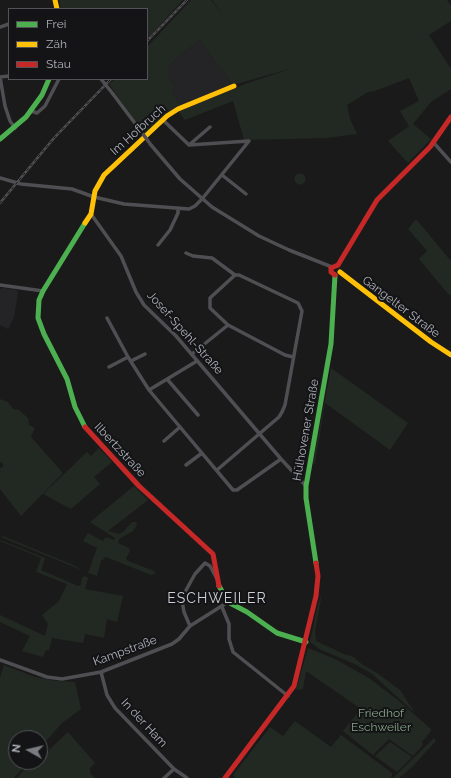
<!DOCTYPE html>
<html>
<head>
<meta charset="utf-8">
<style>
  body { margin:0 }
  #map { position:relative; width:451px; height:778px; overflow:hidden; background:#1a1a1a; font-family:Raleway,sans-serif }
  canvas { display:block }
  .legend { position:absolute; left:8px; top:8px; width:140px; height:72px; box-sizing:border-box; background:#141416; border:1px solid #515357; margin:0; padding:5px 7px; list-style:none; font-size:12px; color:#adb1b9 }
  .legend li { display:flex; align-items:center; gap:8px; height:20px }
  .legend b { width:20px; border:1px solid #515357 }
  .north { position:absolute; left:8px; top:730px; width:40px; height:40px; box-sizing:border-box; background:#141416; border:1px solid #515357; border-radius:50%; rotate:278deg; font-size:11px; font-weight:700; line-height:16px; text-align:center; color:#adb1b9 }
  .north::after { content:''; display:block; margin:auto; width:14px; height:18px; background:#7a7c81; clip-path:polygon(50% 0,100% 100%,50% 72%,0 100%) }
</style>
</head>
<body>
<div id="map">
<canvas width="451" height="778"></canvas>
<ul class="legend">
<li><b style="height:5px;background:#4caf50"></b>Frei</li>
<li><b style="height:5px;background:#ffc107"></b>Zäh</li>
<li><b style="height:5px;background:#c62828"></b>Stau</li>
</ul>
<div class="north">N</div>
</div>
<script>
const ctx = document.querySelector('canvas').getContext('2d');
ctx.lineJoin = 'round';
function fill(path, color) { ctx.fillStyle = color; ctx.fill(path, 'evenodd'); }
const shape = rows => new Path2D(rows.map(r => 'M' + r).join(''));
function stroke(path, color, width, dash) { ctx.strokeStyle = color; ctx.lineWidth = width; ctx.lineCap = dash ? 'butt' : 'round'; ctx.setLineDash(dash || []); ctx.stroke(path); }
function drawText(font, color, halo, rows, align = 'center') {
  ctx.font = font + ' Raleway,sans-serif'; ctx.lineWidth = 4; ctx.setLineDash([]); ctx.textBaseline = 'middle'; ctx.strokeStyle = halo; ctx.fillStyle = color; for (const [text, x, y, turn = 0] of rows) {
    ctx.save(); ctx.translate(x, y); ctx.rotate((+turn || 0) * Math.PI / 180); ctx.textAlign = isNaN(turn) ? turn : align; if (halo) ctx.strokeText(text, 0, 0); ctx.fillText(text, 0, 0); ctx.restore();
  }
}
fill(shape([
  [199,40,233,85,181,106,172,92,175,86,168,78,168,66],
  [3,288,17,290,18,294,14,317,8,329,0,325,0,289]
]), '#242426');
fill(shape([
  [59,0,183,0,147,39,147,9,61,9],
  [191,0,211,0,223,16,212,0,447,0,451,6,451,21,429,35,451,69,451,89,431,102,413,124,431,139,408,163,388,141,409,126,400,111,419,101,409,78,375,91,368,92,347,105,350,119,357,134,327,138,244,140,233,101,185,120,178,111,245,84,293,68,233,85,199,40,168,66,168,78,175,86,172,92,181,106,145,136,109,84,115,79,147,79,147,47],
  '294.5 179a5.5 5.5 0 1 1 11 0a5.5 5.5 0 1 1-11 0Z',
  [416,219,451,261,451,294,449,295,419,259,427,251,408,229],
  [331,368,408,423,390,450,325,403,315,464,313,463],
  [0,399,8,402,13,409,19,410,28,418,29,425,35,428,31,437,63,473,21,516,0,489,0,468,3,467,3,464,0,461],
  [99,448,112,462,94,477,100,484,71,509,43,494,87,452,91,456],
  [134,486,148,500,108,531,119,534,123,532,132,522,136,522,137,525,133,531,119,539,118,543,129,548,130,551,126,558,128,561,154,571,155,574,151,575,106,557,101,561,97,576,88,573,97,548,83,541,88,533,103,541,106,537,114,540,115,538,90,522],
  [3,536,73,565,84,571,1,537],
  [0,540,45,558,41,570,78,586,81,585,82,578,85,576,88,578,85,589,123,596,117,622,107,619,104,638,85,634,83,643,52,638,49,650,46,650,43,657,22,651,30,636,0,622,0,615,45,636,48,624,42,615,59,601,67,584,36,572,41,558,0,541],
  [322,594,315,631,316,641,346,655,352,656,363,665,377,673,400,690,415,713,372,674,355,664,321,650,310,642,318,604],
  [308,648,335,659,369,678,399,701,431,729,431,731,422,742,423,745,413,756,389,739,373,755,343,731,361,709,306,671,303,689,296,690],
  [4,665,35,677,57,681,75,682,81,709,62,723,40,748,40,738,16,738,16,762,28,762,14,778,0,778,0,678],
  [295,721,331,747,341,735,392,773,392,776,390,778,236,778,233,775,270,727,283,736],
  [68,732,95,763,90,768,90,773,95,778,17,778,31,762,40,762,40,753,45,748,49,753,49,750],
  [434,738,436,741,413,766,399,778,393,778],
  [390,742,412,757,397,772,375,756]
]), '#222923');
stroke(shape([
  [0,27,9,24],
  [0,77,5,106,10,121,15,128],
  [0,77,9,76],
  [113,94,140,130],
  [31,111,37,113,45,106,59,79],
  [163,120,189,145],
  [433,142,451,162],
  [151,145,180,179,212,207,259,236,289,250,332,267],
  [189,145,249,141],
  [189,145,210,127],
  [222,175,246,194],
  [0,178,21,184,72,189,94,197,124,204,189,209,195,206,202,199,249,141],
  [91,214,121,256,136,292,144,305,176,336,281,459,306,486],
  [158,245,170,230,178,213,178,208],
  [186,253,193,256,212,258,235,275],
  [0,285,43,291],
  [107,318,128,357,149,390],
  [192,354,228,325],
  [131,361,145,354],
  [197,361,149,390,180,427,233,490,237,490,281,459],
  [109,367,128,357],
  [167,379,198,415],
  [164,441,180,427],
  [186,465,202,453],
  [217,470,279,417,282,412,285,405,302,311,298,303,239,275,235,275,210,298,210,308,228,325,285,355,293,357],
  [222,607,229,624,229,639,233,652,288,696],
  [190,626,184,612,182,601,185,592,195,574,205,563,210,566,217,579],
  [0,660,47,677,62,679,101,672,172,644,179,639,190,626,228,602],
  [101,672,107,695,115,708,174,769,187,778],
  [164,778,174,769]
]), '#4f4f53', 3.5);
stroke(shape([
  [0,139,26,117,42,95,49,79],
  [85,427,75,407,67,379,44,334,38,318,39,300,43,291,85,223],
  [316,563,306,498,306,486,331,344,335,275],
  [219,586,228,602,247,612,277,633,306,642]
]), '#4caf50', 5);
stroke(shape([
  [55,0,57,9],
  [85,223,91,214,95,191,104,175,167,116,178,109,234,86],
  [340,272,431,342,451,355]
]), '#ffc107', 5);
stroke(shape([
  [338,265,377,200,430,147,451,117],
  [335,275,331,272,331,268,338,265],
  [85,427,139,486,213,554,219,586],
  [225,778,294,686,316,596,318,576,316,563]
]), '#c62828', 5);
const rail = shape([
  [147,41,187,0],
  [0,203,54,138,111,79]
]);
stroke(rail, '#505053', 2.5);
stroke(rail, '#141416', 1, [3]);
stroke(shape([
  [101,79,113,94],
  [140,130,151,145]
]), '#4f4f53', 3.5);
drawText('12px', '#adb1b9', '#141416', [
  ["Im Hofbruch",138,130,-42],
  ["Gangelter Straße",401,307,37],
  ["Josef-Spehl-Straße",185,333,48],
  ["Hülhovener Straße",306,430,-80],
  ["Ilbertzstraße",120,450,47],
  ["Kampstraße",125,651,-20],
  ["In der Ham",144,723,47]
]);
drawText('12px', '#85a386', '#141416', [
  ["Friedhof",381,713],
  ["Eschweiler",381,727]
]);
ctx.letterSpacing = '1px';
drawText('14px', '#cdd0d6', '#141416', [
  ["ESCHWEILER",217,599]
]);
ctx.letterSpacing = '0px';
</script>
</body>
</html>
